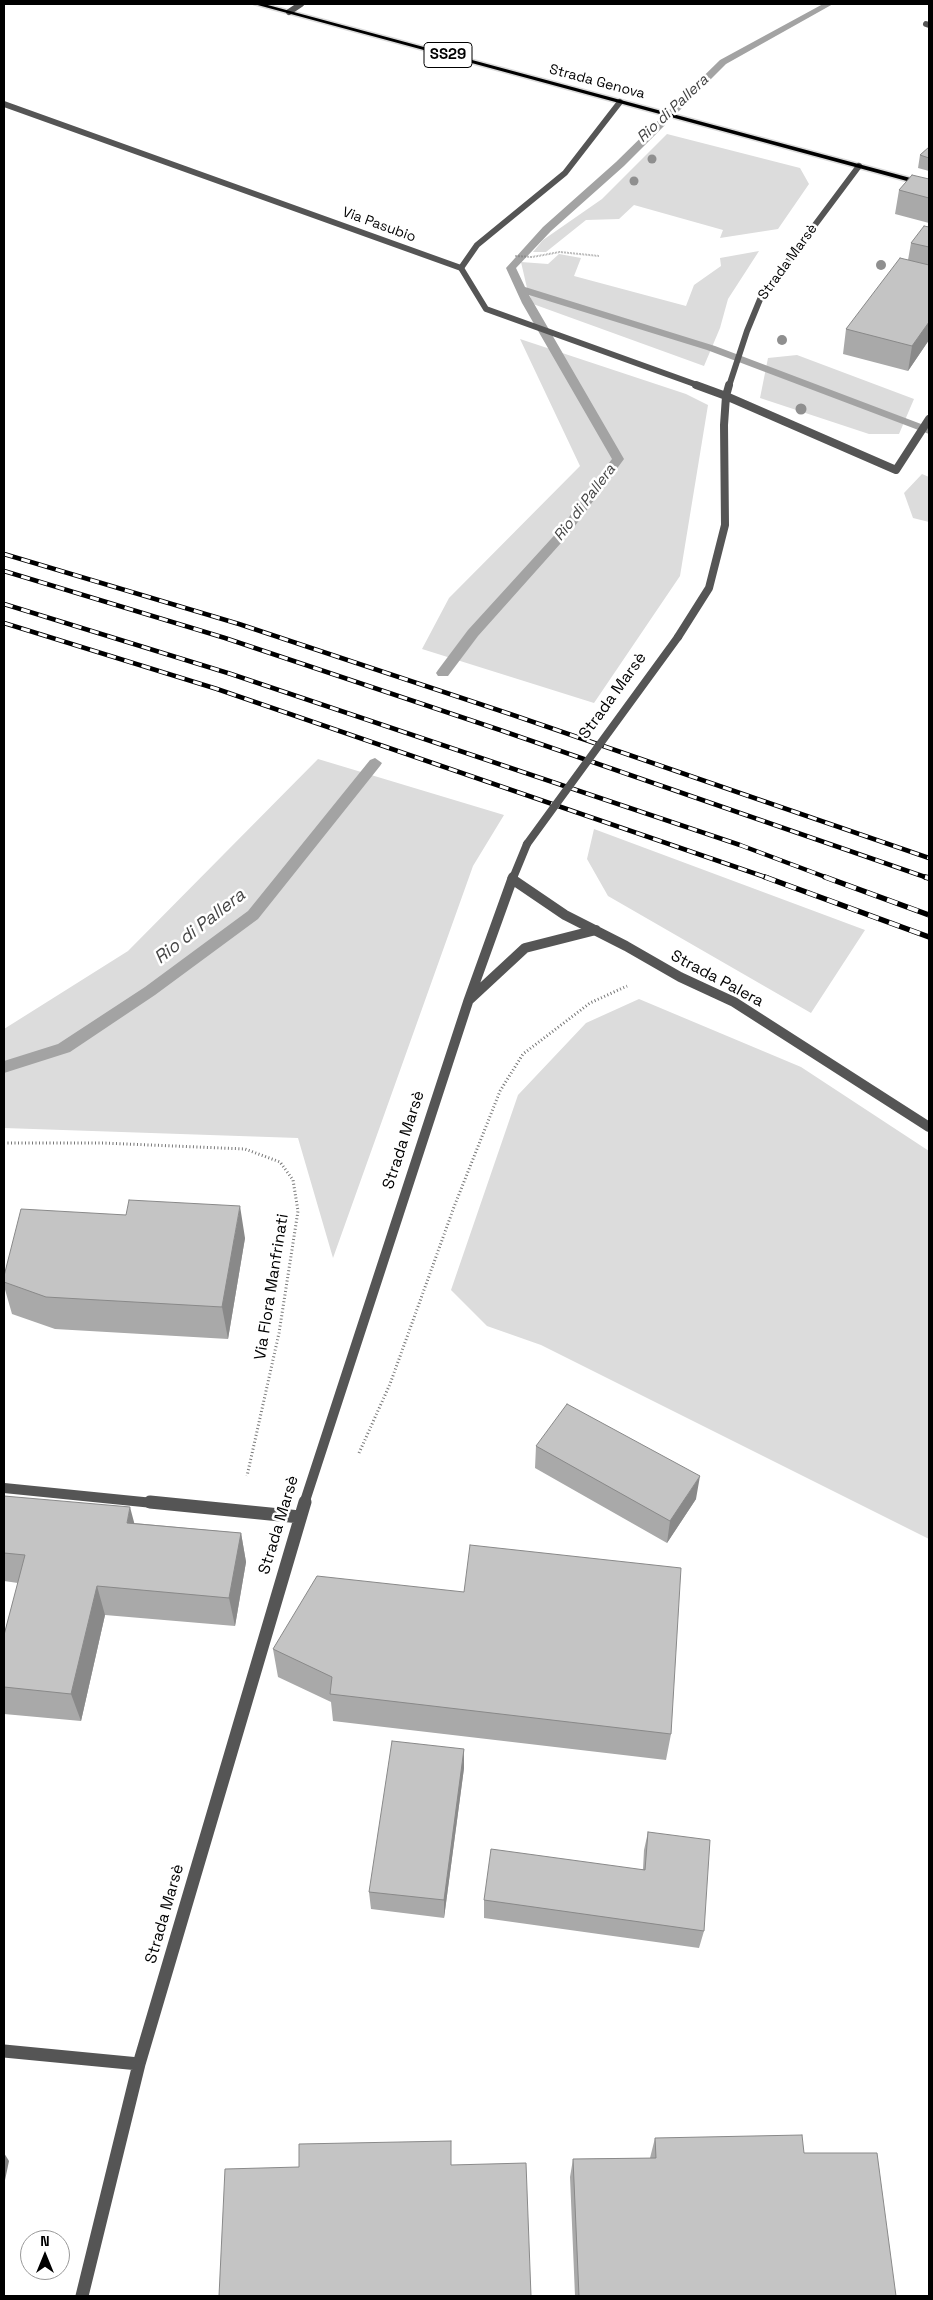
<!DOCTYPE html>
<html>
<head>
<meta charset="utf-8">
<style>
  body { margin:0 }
  #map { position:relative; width:933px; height:2300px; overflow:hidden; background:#fff; font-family:"Space Grotesk",sans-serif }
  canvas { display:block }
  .frame { position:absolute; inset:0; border:5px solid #000; pointer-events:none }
  .north { position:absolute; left:20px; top:2230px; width:50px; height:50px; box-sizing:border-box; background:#fff; border:1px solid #999; border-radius:50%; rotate:0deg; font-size:14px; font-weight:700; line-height:20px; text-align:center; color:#000 }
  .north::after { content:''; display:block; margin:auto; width:18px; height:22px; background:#000; clip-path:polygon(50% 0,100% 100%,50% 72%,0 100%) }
</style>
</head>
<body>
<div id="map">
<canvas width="933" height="2300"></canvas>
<div class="frame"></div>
<div class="north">N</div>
</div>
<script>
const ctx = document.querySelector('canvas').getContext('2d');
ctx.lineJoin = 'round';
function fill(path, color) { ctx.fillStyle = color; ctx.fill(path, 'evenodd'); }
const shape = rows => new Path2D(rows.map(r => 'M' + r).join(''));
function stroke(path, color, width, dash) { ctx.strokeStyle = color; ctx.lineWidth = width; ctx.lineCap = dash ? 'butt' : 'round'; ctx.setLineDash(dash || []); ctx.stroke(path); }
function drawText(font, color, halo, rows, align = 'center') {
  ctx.font = font + ' "Space Grotesk",sans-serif'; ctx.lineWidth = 5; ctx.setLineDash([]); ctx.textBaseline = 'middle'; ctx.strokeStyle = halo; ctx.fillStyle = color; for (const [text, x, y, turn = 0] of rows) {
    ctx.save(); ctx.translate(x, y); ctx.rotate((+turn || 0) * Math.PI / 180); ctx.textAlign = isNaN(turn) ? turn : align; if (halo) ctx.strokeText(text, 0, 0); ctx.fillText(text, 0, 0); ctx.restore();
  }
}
fill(shape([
  [667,134,800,168,809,184,778,229,720,238,723,230,634,205,619,219,586,220,546,252,533,252,543,240,602,199],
  [759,251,728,299,720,328,704,366,533,304,527,288,521,262,548,264,559,254,581,258,574,276,686,306,694,285,721,266,720,258],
  [520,339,686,394,708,405,680,576,594,703,422,649,449,598,580,466],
  [797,355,914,399,899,434,869,434,760,398,768,358],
  [922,474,929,477,929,522,913,518,904,493],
  [318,759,504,815,473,866,333,1258,298,1138,4,1128,4,1029,128,951],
  [594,829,865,930,811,1013,608,896,587,859],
  [639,999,801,1067,929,1151,929,1539,541,1345,487,1326,451,1290,518,1095,586,1023]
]), '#dcdcdc');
fill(shape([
  [823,4,833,4,726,64,624,166,551,231,516,268,525,287,715,346,929,427,929,434,707,350,529,295,624,459,569,534,478,636,448,676,438,676,436,673,438,670,468,630,561,528,612,459,522,303,506,268,543,227,616,162,720,60,823,4],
  [375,758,382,763,380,766,258,919,155,995,70,1052,4,1073,4,1061,58,1044,145,987,248,911,370,760,375,758]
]), '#a3a3a3');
const primary = shape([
  [254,4,264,4,929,183,929,187,254,4]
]);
stroke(primary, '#dbdbdb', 3);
stroke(shape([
  [515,256,532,257,560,252,599,256]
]), '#777', 2, [0.5, 1]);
stroke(shape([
  [4,1143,103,1143,245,1149,280,1162,293,1180,298,1211,279,1333,247,1476],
  [359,1453,390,1384,454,1207,500,1091,523,1054,590,1003,627,986]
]), '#777', 3, [1, 2.5]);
stroke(shape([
  [926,24,929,25],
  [461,268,477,245,565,173,620,102]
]), '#555', 6);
stroke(shape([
  [289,12,301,4],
  [4,104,461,268,486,309,700,386],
  [729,386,747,331,761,297,859,166]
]), '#555', 6);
stroke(shape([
  [696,385,726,396,896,470,929,419],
  [678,637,709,588,725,525,724,425,726,396,729,385],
  [513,878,527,844]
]), '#555', 8);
stroke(shape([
  [512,879,565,915,626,946,680,977,734,1002,929,1127],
  [470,999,525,948,596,930],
  [4,1488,163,1504],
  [304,1504,468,1002,513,877]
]), '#555', 10);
stroke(shape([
  [150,1502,300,1517],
  [4,2051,139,2064],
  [82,2296,139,2064,305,1502]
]), '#555', 13);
fill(primary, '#000');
const railFar1 = shape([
  [4,554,239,624,513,715,929,858],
  [4,571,225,638,500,730,928,878],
  [4,604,231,674,740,845,828,878],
  [4,623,217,689,768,878]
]);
const rail = shape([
  [765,877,929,937],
  [825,877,929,915],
  [925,877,929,878]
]);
stroke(railFar1, '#000', 4.5);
stroke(rail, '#000', 5.5);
stroke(railFar1, '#fff', 3, [9]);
stroke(rail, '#fff', 4, [11]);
stroke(shape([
  [527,844,678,637]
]), '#555', 8);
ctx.fillStyle = '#8f8f8f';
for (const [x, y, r] of [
  [652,159,4.5],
  [634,181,4.5],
  [881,265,5],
  [782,340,5],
  [801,409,5.5]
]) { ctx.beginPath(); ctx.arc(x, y, r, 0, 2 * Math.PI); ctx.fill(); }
fill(shape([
  [929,147,929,171,918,168,920,155],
  [929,179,929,223,895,214,899,190],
  [929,227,929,340,908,371,843,354,846,329,908,260,911,243],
  [245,1238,228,1339,55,1329,12,1314,4,1286,4,1276],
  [536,1446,696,1499,667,1543,535,1468],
  [4,1496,134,1523,241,1533,246,1562,235,1626,105,1615,81,1721,4,1714,4,1635,18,1583,4,1581],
  [273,1649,671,1734,666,1760,333,1721,331,1702,278,1677],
  [464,1749,464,1768,444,1918,371,1909,369,1892],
  [648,1832,704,1931,699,1948,484,1918,484,1900,643,1869,644,1850],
  [655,2138,804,2153,896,2296,575,2296,570,2177,573,2159,650,2158]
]), '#a9a9a9');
fill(shape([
  [929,322,929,340,908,371,912,346],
  [240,1206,245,1238,228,1339,222,1307],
  [700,1476,696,1499,667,1543,670,1521],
  [130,1507,138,1537,127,1523],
  [241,1533,246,1562,235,1626,229,1598],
  [97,1586,105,1615,81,1721,71,1694],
  [464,1749,464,1768,444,1918,444,1900],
  [4,2153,9,2161,4,2185]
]), '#898989');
const building = shape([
  [929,147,929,158,920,155,929,147],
  [912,175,929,179,929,198,899,190,912,175],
  [924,226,929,227,929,247,911,243,924,226],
  [900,258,929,265,929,322,912,346,846,329,900,258],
  [129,1200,240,1206,222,1307,46,1297,4,1282,4,1276,21,1209,126,1215,129,1200],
  [567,1404,700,1476,670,1521,536,1446,567,1404],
  [4,1496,130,1507,127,1523,241,1533,229,1598,97,1586,71,1694,4,1687,4,1635,25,1555,4,1553,4,1496],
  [470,1545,681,1568,671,1734,330,1694,332,1677,273,1649,317,1576,464,1592,470,1545],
  [392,1741,464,1749,444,1900,369,1892,392,1741],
  [648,1832,710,1840,704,1931,484,1900,491,1849,645,1870,648,1832],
  [802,2135,804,2153,877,2153,896,2296,579,2296,573,2159,656,2158,655,2138,802,2135],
  [451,2141,451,2165,526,2163,531,2296,219,2296,225,2169,299,2167,299,2144,451,2141]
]);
fill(building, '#c4c4c4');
stroke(building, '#898989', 1);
drawText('14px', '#000', '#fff', [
  ["Strada Genova",597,82,15],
  ["Via Pasubio",379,225,20],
  ["Strada Marsè",788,262,-54]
]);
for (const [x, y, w] of [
  [448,55,48]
]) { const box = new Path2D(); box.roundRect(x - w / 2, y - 12.5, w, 25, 4); ctx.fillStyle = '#fff'; ctx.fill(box); stroke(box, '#000', 1); }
drawText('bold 15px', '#000', null, [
  ["SS29",448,55]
]);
drawText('italic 15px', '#444', '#fff', [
  ["Rio di Pallera",673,109,-43],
  ["Rio di Pallera",585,503,-53]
]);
drawText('16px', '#000', '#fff', [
  ["Strada Marsè",613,696,-54],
  ["Strada Palera",717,979,28],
  ["Strada Marsè",404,1140,-72],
  ["Via Flora Manfrinati",272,1287,-81],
  ["Strada Marsè",279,1525,-73],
  ["Strada Marsè",165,1914,-74]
]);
drawText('italic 18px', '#444', '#fff', [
  ["Rio di Pallera",200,927,-38]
]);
</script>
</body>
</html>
